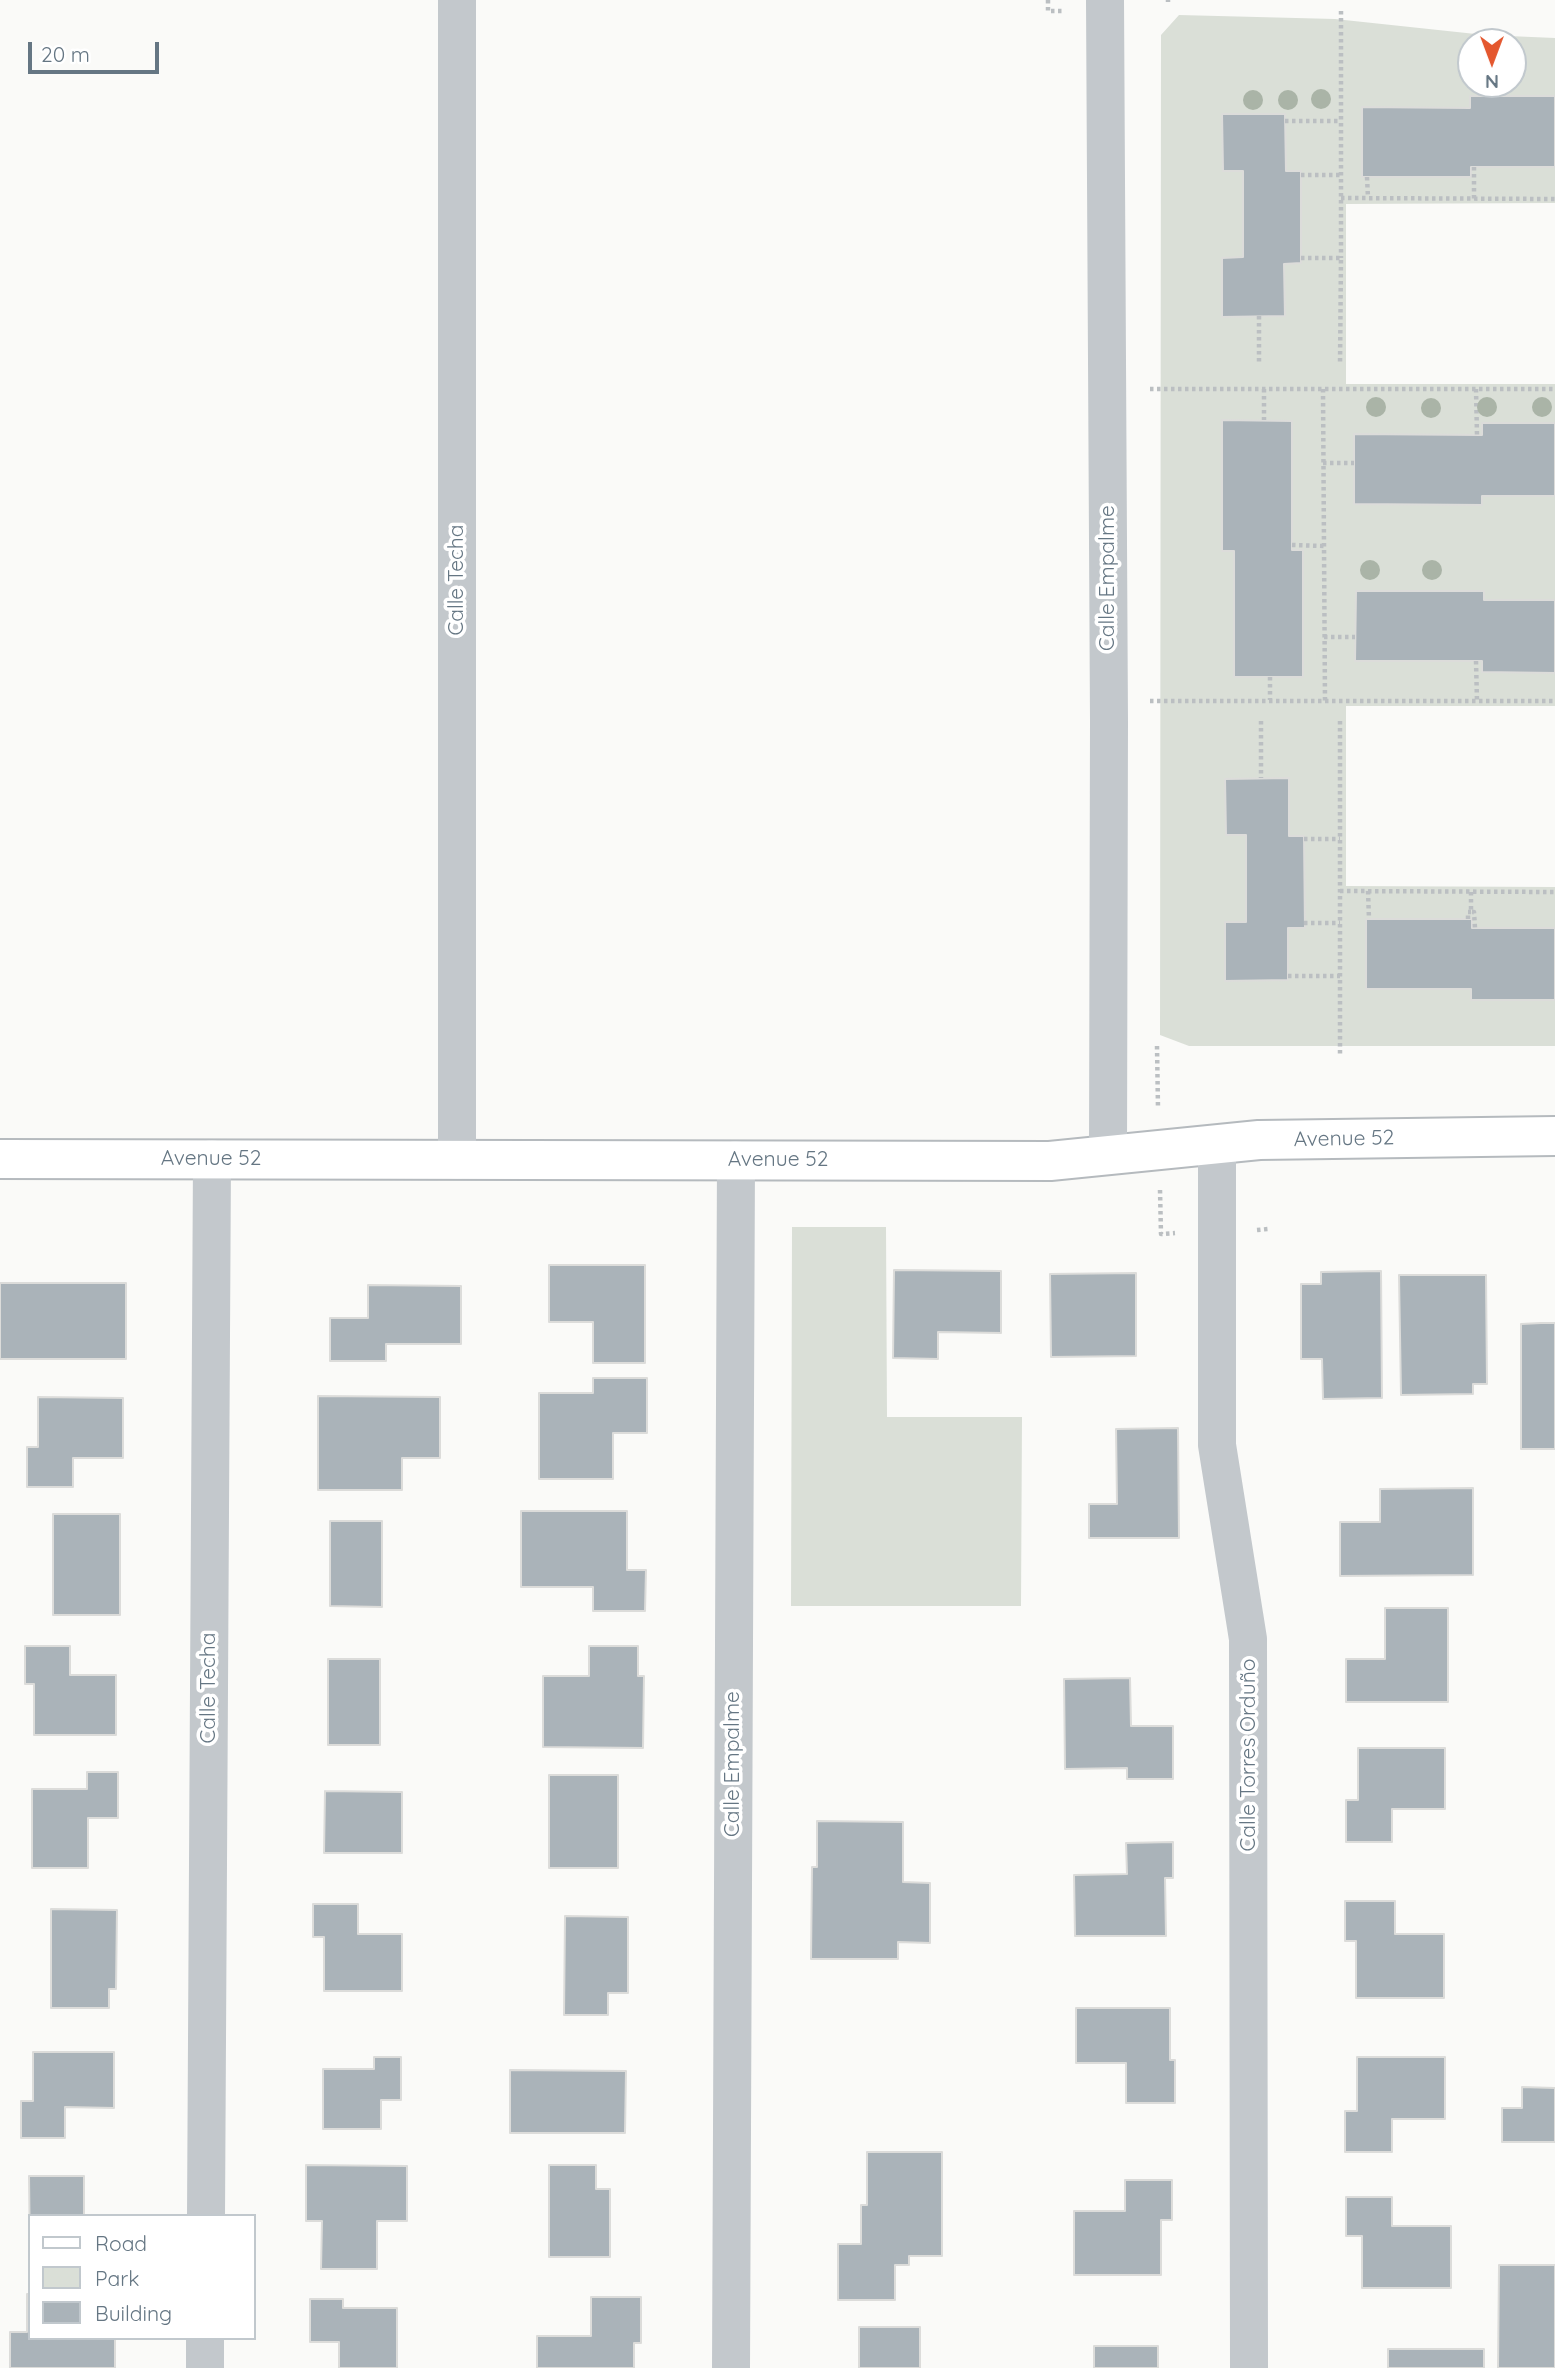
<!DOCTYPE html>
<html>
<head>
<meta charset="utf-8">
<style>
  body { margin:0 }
  #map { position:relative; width:1555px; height:2368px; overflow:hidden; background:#fafaf8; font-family:Quicksand,sans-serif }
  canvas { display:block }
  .legend { position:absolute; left:28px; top:2214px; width:228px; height:126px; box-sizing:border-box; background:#fff; border:2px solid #c1c8cd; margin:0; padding:9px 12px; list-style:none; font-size:21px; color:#657683 }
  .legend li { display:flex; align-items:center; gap:14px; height:35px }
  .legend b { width:35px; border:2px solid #c1c8cd }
  .north { position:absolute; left:1457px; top:28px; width:70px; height:70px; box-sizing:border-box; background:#fff; border:2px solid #c1c8cd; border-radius:50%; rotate:180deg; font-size:19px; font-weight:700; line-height:28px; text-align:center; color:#657683 }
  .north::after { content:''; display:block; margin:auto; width:24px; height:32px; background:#e4572e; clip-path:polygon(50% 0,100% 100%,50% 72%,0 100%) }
  .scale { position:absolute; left:28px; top:42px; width:131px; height:32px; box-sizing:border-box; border:4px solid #657683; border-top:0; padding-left:9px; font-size:21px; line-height:24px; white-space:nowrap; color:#657683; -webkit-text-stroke:5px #fff; paint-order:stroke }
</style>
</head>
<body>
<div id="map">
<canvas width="1555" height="2368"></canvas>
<ul class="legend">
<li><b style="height:9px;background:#fff"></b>Road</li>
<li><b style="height:19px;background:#dadfd7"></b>Park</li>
<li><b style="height:19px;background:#aab3b9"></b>Building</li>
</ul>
<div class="north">N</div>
<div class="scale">20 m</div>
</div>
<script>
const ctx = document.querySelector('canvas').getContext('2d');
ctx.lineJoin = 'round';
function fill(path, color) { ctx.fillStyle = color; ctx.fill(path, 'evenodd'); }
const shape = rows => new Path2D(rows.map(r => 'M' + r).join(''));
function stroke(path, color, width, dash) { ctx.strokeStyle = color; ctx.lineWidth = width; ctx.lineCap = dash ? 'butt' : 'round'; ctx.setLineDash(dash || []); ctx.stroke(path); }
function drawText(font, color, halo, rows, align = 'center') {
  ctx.font = font + ' Quicksand,sans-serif'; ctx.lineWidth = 7; ctx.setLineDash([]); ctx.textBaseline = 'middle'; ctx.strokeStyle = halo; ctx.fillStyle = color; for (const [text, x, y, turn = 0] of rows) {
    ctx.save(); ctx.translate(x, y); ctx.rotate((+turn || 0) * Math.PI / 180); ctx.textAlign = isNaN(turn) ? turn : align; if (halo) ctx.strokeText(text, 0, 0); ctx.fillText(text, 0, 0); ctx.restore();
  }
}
fill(shape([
  [1179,15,1335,19,1485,35,1555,38,1555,203,1346,204,1346,384,1555,384,1555,706,1346,706,1346,886,1555,887,1555,1046,1189,1046,1160,1035,1161,35],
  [1471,42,1513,42,1513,84,1471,84],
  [792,1227,886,1227,887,1417,1022,1417,1021,1606,791,1606]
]), '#dadfd7');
const building = shape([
  [1470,96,1555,96,1555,167,1471,167,1471,177,1362,177,1362,107,1470,108,1470,96],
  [1222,114,1285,114,1286,171,1301,171,1301,263,1284,264,1285,316,1222,317,1222,258,1243,257,1243,171,1223,171,1222,114],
  [1222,420,1292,421,1292,550,1303,550,1303,677,1234,677,1234,551,1222,551,1222,420],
  [1482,423,1555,423,1555,496,1482,496,1482,505,1354,504,1354,434,1482,435,1482,423],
  [1356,591,1484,591,1484,600,1555,600,1555,673,1482,672,1482,661,1355,661,1356,591],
  [1289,778,1289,836,1304,836,1305,928,1288,928,1288,980,1225,981,1225,922,1246,922,1246,835,1226,835,1225,779,1289,778],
  [1366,919,1472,919,1472,928,1555,928,1555,1000,1471,1000,1471,989,1366,989,1366,919],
  [549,1265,645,1265,645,1363,593,1363,593,1322,549,1322,549,1265],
  [894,1270,1001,1271,1001,1333,938,1332,938,1359,893,1358,894,1270],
  [1381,1271,1382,1398,1323,1399,1322,1359,1301,1359,1301,1284,1321,1284,1321,1272,1381,1271],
  [1136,1273,1136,1356,1051,1357,1050,1274,1136,1273],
  [1399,1275,1486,1275,1487,1384,1473,1384,1473,1394,1401,1395,1399,1275],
  [0,1283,126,1283,126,1359,0,1359,0,1283],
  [368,1285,461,1286,461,1344,386,1344,386,1361,330,1361,330,1318,368,1318,368,1285],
  [1541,1323,1555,1323,1555,1449,1521,1449,1521,1324,1541,1323],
  [593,1378,647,1378,647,1433,613,1433,613,1479,539,1479,539,1393,593,1393,593,1378],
  [318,1396,440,1397,440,1458,402,1458,402,1490,318,1490,318,1396],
  [38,1397,123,1398,123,1458,73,1458,73,1487,27,1487,27,1447,38,1447,38,1397],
  [1178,1428,1179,1538,1089,1538,1089,1504,1117,1504,1116,1429,1178,1428],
  [1473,1488,1473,1575,1340,1576,1340,1522,1380,1522,1380,1489,1473,1488],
  [521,1511,627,1511,627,1570,646,1570,645,1611,593,1611,593,1587,521,1587,521,1511],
  [53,1514,120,1514,120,1615,53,1615,53,1514],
  [330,1521,382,1521,382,1607,330,1606,330,1521],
  [1385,1608,1448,1608,1448,1702,1346,1702,1346,1659,1385,1659,1385,1608],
  [25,1646,70,1646,70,1675,116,1675,116,1735,34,1735,34,1684,25,1684,25,1646],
  [589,1646,638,1646,638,1676,644,1676,643,1748,543,1747,543,1676,589,1676,589,1646],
  [328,1659,380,1659,380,1745,328,1745,328,1659],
  [1130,1678,1131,1726,1173,1726,1173,1779,1127,1779,1127,1768,1065,1769,1064,1679,1130,1678],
  [1358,1748,1445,1748,1445,1809,1392,1809,1392,1842,1346,1842,1346,1800,1358,1800,1358,1748],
  [87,1772,118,1772,118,1818,88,1818,88,1868,32,1868,32,1789,87,1789,87,1772],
  [549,1775,618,1775,618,1868,549,1868,549,1775],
  [325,1791,402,1792,402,1853,324,1853,325,1791],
  [817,1821,903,1822,903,1882,930,1883,930,1943,898,1942,898,1959,811,1959,812,1867,817,1867,817,1821],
  [1173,1842,1173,1878,1165,1878,1166,1936,1075,1936,1074,1875,1127,1874,1126,1843,1173,1842],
  [1345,1901,1395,1901,1395,1934,1444,1934,1444,1998,1356,1998,1356,1941,1345,1941,1345,1901],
  [313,1904,358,1904,358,1934,402,1934,402,1991,324,1991,324,1937,313,1937,313,1904],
  [51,1909,117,1910,116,1989,109,1989,109,2008,51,2008,51,1909],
  [565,1916,628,1917,628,1993,608,1993,608,2015,564,2015,565,1916],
  [1076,2008,1170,2008,1170,2060,1175,2060,1175,2103,1126,2103,1126,2063,1076,2063,1076,2008],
  [33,2052,114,2052,114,2108,65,2107,65,2138,21,2138,21,2101,33,2101,33,2052],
  [374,2057,401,2057,401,2100,381,2100,381,2129,323,2129,323,2069,374,2069,374,2057],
  [1357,2057,1445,2057,1445,2119,1392,2119,1392,2152,1345,2152,1345,2111,1357,2111,1357,2057],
  [510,2070,626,2071,625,2133,510,2133,510,2070],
  [1522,2087,1555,2088,1555,2142,1502,2142,1502,2108,1522,2108,1522,2087],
  [867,2152,942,2152,942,2256,909,2256,909,2265,895,2265,895,2300,838,2300,838,2244,861,2244,861,2205,867,2205,867,2152],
  [306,2165,407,2166,407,2221,377,2221,377,2269,321,2269,322,2221,306,2221,306,2165],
  [549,2165,596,2165,596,2189,610,2189,610,2257,549,2257,549,2165],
  [29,2176,84,2176,84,2216,30,2216,30,2257,29,2176],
  [1125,2180,1172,2180,1172,2220,1161,2220,1161,2275,1074,2275,1074,2211,1125,2211,1125,2180],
  [1346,2197,1392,2197,1392,2226,1451,2226,1451,2288,1362,2288,1362,2236,1346,2236,1346,2197],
  [1499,2265,1555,2265,1555,2368,1498,2368,1499,2265],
  [27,2294,30,2294,30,2338,115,2338,115,2368,10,2368,10,2332,27,2332,27,2294],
  [591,2297,641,2297,641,2343,634,2343,634,2368,537,2368,537,2336,591,2336,591,2297],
  [310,2299,343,2299,343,2308,397,2308,397,2368,339,2368,339,2342,310,2342,310,2299],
  [859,2327,920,2327,920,2368,859,2368,859,2327],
  [1094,2346,1158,2346,1158,2368,1094,2368,1094,2346],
  [1388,2349,1484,2349,1484,2368,1388,2368,1388,2349]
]);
fill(building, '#aab3b9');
stroke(building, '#dcdcda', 2);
const major = shape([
  [0,1159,1050,1161,1259,1140,1555,1136]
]);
stroke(major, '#b5babe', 42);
stroke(shape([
  [1048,0,1048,11,1065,11],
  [1168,0,1168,2],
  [1341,11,1341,258],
  [1285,121,1341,121],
  [1474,167,1474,199],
  [1301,175,1341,175],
  [1367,177,1368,198],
  [1341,198,1555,199],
  [1301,258,1341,258,1340,365],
  [1259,316,1259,365],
  [1150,389,1555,389],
  [1264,389,1264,420],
  [1323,389,1325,701],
  [1476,389,1477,435],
  [1323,463,1354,463],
  [1292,545,1324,546],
  [1324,637,1355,637],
  [1476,661,1477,701],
  [1270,677,1270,700],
  [1150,701,1555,701],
  [1261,721,1261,778],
  [1340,721,1340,1054],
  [1304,839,1340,839],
  [1340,891,1555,892],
  [1368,891,1369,919],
  [1471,892,1471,912,1474,912,1475,928],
  [1468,919,1468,912,1471,912],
  [1304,923,1340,923],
  [1288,976,1340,976],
  [1157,1046,1158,1108],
  [1160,1190,1161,1234,1175,1233],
  [1257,1230,1268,1229]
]), '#bbbfc2', 4.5, [3.5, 3.5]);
stroke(shape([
  [457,0,457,1160],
  [1105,0,1109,721,1108,1155],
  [1217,1145,1217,1445,1248,1639,1249,2368],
  [206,2216,212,1159],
  [205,2368,205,2338],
  [731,2368,736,1160]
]), '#c3c8cc', 38);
stroke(major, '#fff', 38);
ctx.fillStyle = '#aab4a7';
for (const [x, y] of [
  [1321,99],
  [1253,100],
  [1288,100],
  [1376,407],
  [1487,407],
  [1542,407],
  [1431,408],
  [1370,570],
  [1432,570]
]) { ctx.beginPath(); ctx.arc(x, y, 10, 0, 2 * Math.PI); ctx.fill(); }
drawText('21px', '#657683', '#fff', [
  ["Calle Empalme",1108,578,-90],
  ["Calle Techa",457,580,-90],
  ["Avenue 52",1344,1139,-1],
  ["Avenue 52",211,1159],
  ["Avenue 52",778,1160],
  ["Calle Techa",209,1688,-90],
  ["Calle Torres Orduño",1249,1755,-90],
  ["Calle Empalme",733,1764,-90]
]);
</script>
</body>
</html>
